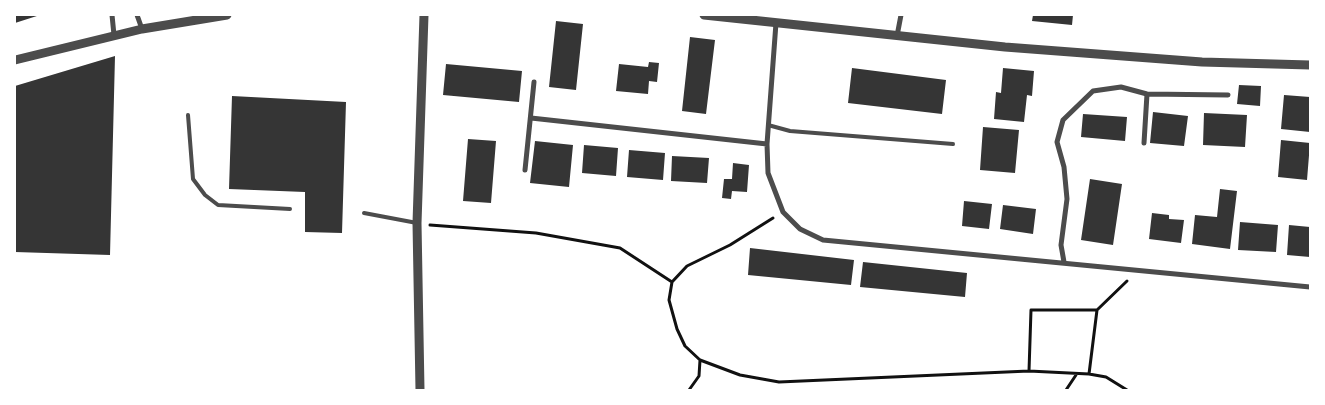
<!DOCTYPE html>
<html>
<head>
<meta charset="utf-8">
<style>
  body { margin:0 }
  #map { position:relative; width:1325px; height:405px; overflow:hidden; background:#fff; font-family:Georgia,serif }
  canvas { display:block }
  .frame { position:absolute; inset:0; border:16px solid #fff; pointer-events:none }
</style>
</head>
<body>
<div id="map">
<canvas width="1325" height="405"></canvas>
<div class="frame"></div>
</div>
<script>
const ctx = document.querySelector('canvas').getContext('2d');
ctx.lineJoin = 'round';
function fill(path, color) { ctx.fillStyle = color; ctx.fill(path, 'evenodd'); }
const shape = rows => new Path2D(rows.map(r => 'M' + r).join(''));
function stroke(path, color, width, dash) { ctx.strokeStyle = color; ctx.lineWidth = width; ctx.lineCap = dash ? 'butt' : 'round'; ctx.setLineDash(dash || []); ctx.stroke(path); }
fill(shape([
  [15,15,40,15,15,23],
  [1033,15,1073,15,1072,25,1032,21],
  [556,21,583,24,576,90,549,87],
  [690,37,715,40,706,114,682,111],
  [115,56,110,255,15,252,15,86],
  [649,62,659,63,657,82,649,81,648,94,616,91,619,64,648,67],
  [446,64,522,71,519,102,443,95],
  [852,68,946,80,942,114,848,103],
  [1003,68,1034,71,1032,96,1027,95,1024,122,994,119,996,92,1001,93],
  [1239,85,1261,86,1260,106,1237,104],
  [1284,95,1310,97,1310,132,1281,129],
  [232,96,346,102,342,233,305,232,305,192,229,189],
  [1153,112,1188,116,1184,146,1150,143],
  [1204,113,1247,115,1245,147,1203,145],
  [1083,114,1127,117,1125,141,1081,137],
  [983,127,1019,130,1015,173,980,170],
  [468,139,496,141,491,203,463,201],
  [1281,140,1310,143,1307,180,1278,177],
  [535,141,573,145,569,187,530,183],
  [584,145,618,148,616,176,582,173],
  [629,150,665,153,663,180,627,177],
  [672,156,709,158,707,183,671,181],
  [733,163,749,165,747,192,732,191,731,199,722,198,724,179,732,179],
  [1090,179,1122,184,1113,245,1081,240],
  [1220,189,1237,191,1230,249,1192,244,1195,215,1217,217],
  [964,201,992,204,989,229,962,226],
  [1003,205,1036,209,1033,234,1000,229],
  [1152,213,1169,215,1169,219,1184,220,1181,243,1149,239],
  [1240,222,1278,225,1276,252,1238,250],
  [1289,225,1310,227,1310,257,1287,255],
  [750,248,854,260,851,285,748,275],
  [863,262,967,273,965,297,860,287]
]), '#353535');
stroke(shape([
  [773,218,730,245,687,266,672,282,669,300,677,329,685,346,700,360,740,375,779,382,1029,371,1089,374,1106,377,1127,390],
  [430,225,536,233,620,248,672,282],
  [1029,371,1031,310,1097,310],
  [1089,374,1097,310,1127,281],
  [689,390,699,376,700,360],
  [1066,390,1076,375]
]), '#111', 3);
stroke(shape([
  [188,115,193,179,205,195,218,205,290,209],
  [768,125,790,131,953,144],
  [364,213,417,223]
]), '#4c4c4c', 4);
stroke(shape([
  [112,15,114,35],
  [137,15,142,29],
  [776,23,767,144,768,173,783,212,800,229,823,240,1310,287],
  [897,36,901,15],
  [531,118,767,144],
  [1144,143,1147,94],
  [525,170,534,82],
  [1064,262,1061,245,1067,199,1064,167,1057,142,1063,120,1093,91,1121,87,1147,94,1228,95]
]), '#4c4c4c', 5);
stroke(shape([
  [704,15,1005,47,1202,62,1310,65],
  [15,60,142,29,227,15],
  [420,390,417,223,424,15]
]), '#4c4c4c', 9);
</script>
</body>
</html>
